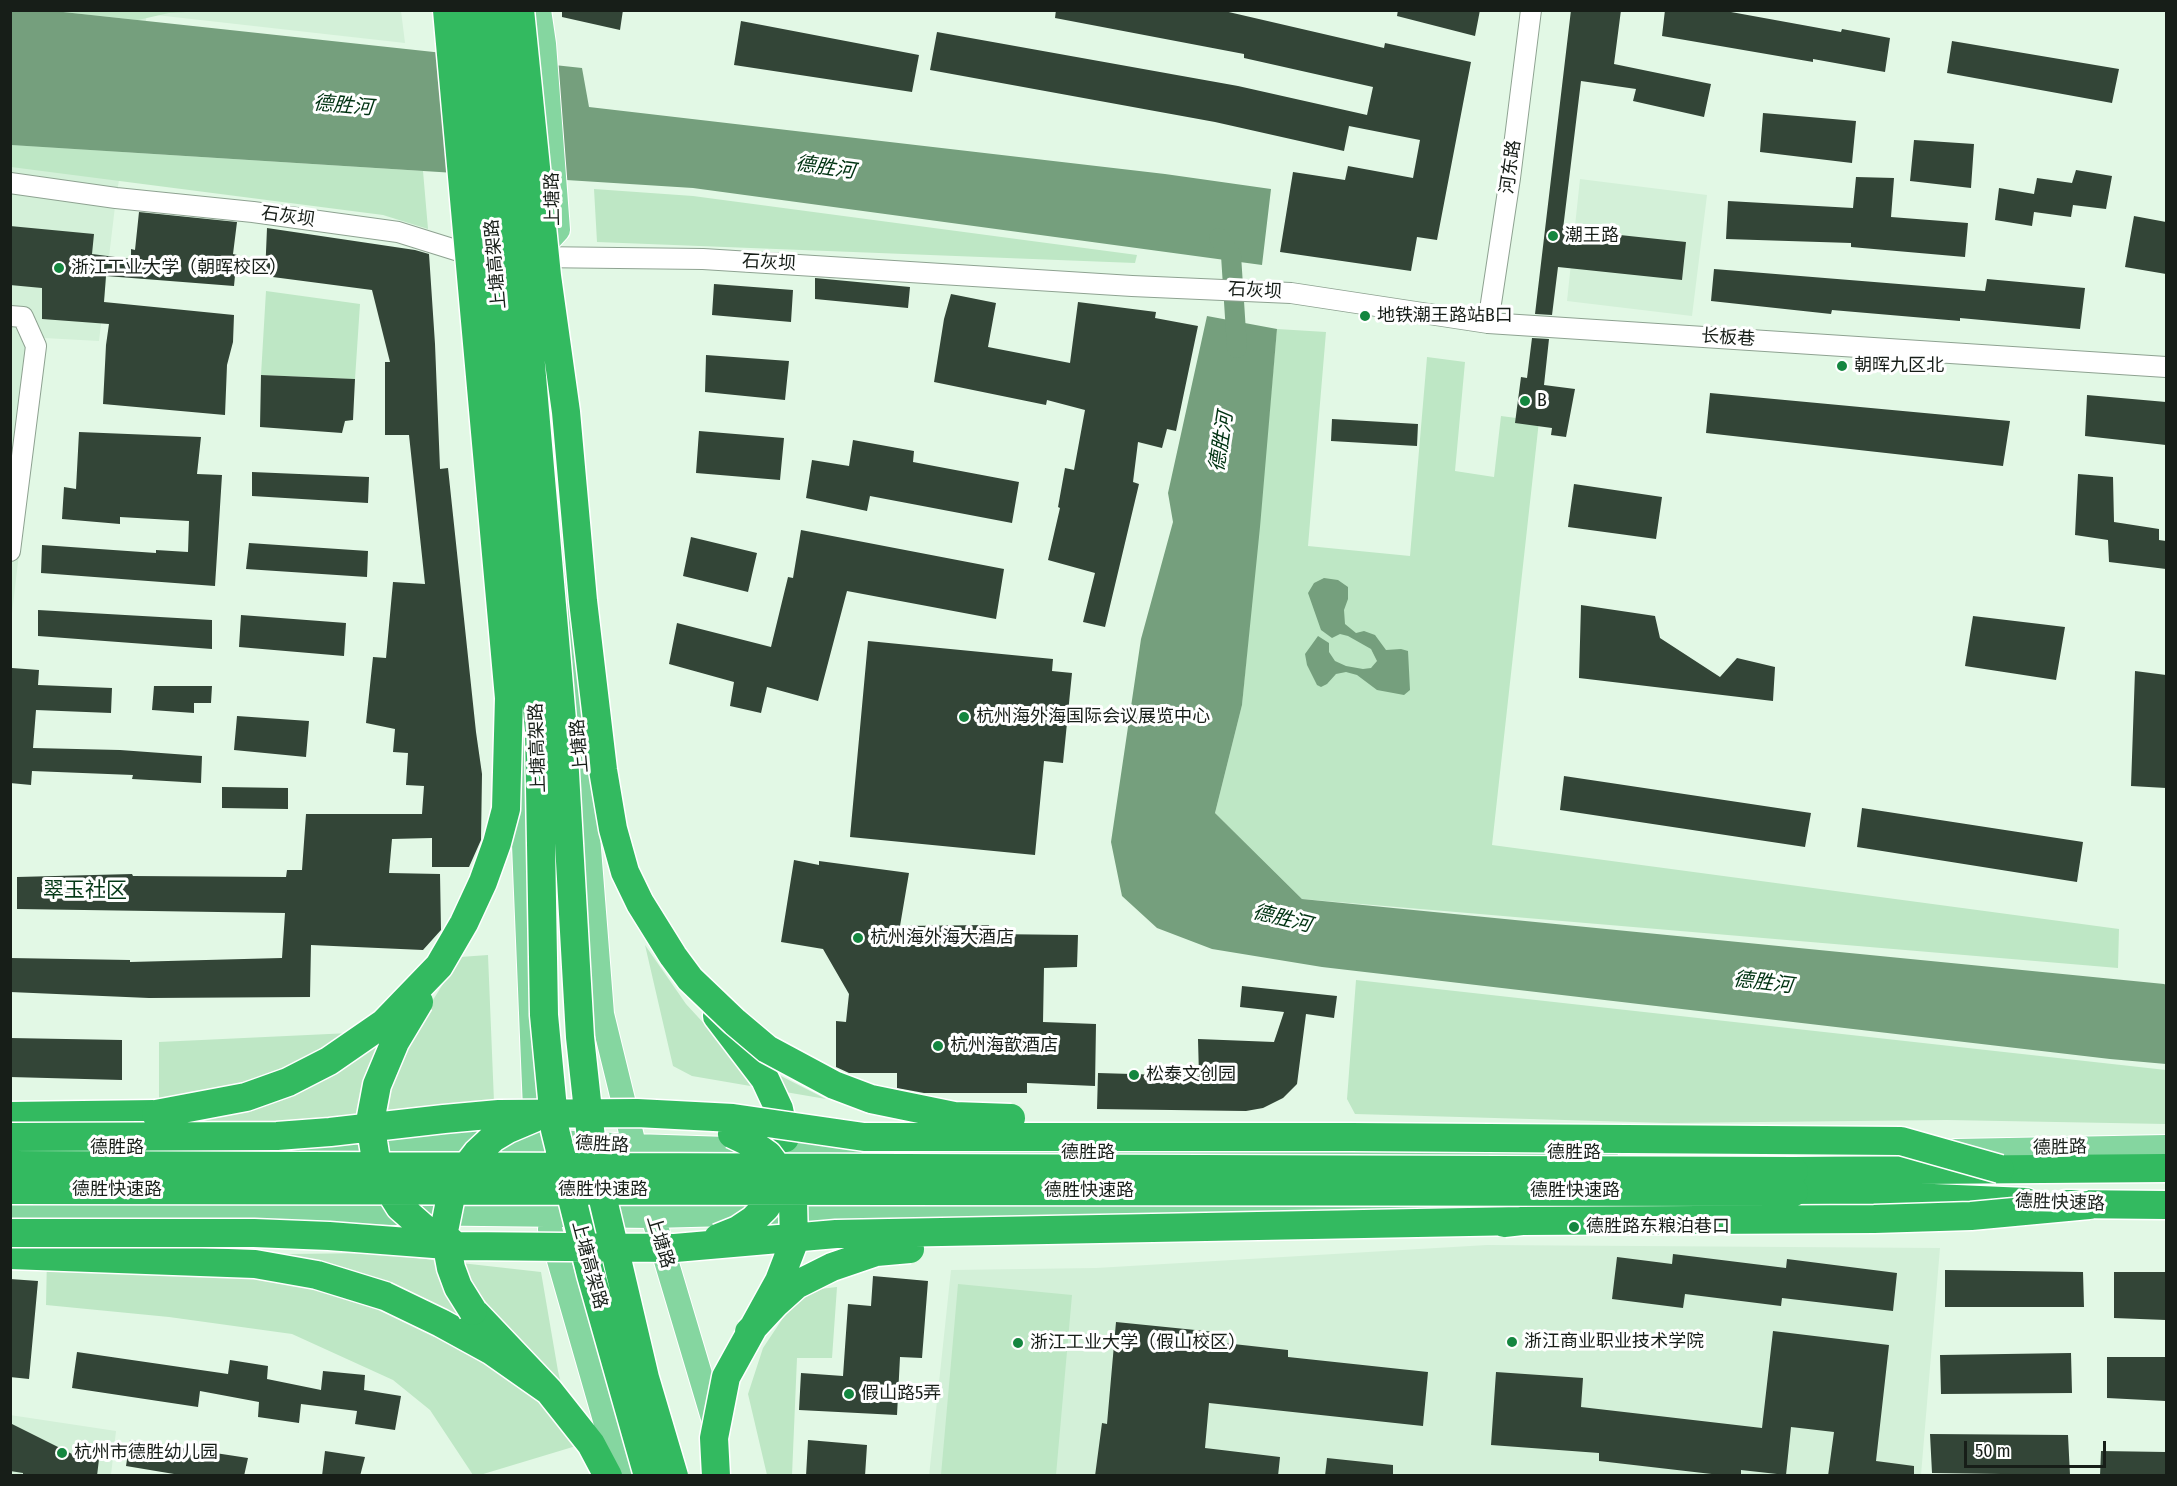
<!DOCTYPE html>
<html>
<head>
<meta charset="utf-8">
<style>
  body { margin:0 }
  #map { position:relative; width:2177px; height:1486px; overflow:hidden; background:#e2f8e5; font-family:"Fira Sans Condensed",sans-serif }
  canvas { display:block }
  .frame { position:absolute; inset:0; border:12px solid #171e18; pointer-events:none }
  .scale { position:absolute; left:1964px; top:1441px; width:142px; height:27px; box-sizing:border-box; border:3px solid #171e18; border-top:0; padding-left:8px; font-size:18px; line-height:21px; white-space:nowrap; color:#171e18; -webkit-text-stroke:4px #fff; paint-order:stroke }
</style>
</head>
<body>
<div id="map">
<canvas width="2177" height="1486"></canvas>
<div class="frame"></div>
<div class="scale">50 m</div>
</div>
<script>
const ctx = document.querySelector('canvas').getContext('2d');
ctx.lineJoin = 'round';
function fill(path, color) { ctx.fillStyle = color; ctx.fill(path, 'evenodd'); }
const shape = rows => new Path2D(rows.map(r => 'M' + r).join(''));
function stroke(path, color, width, dash) { ctx.strokeStyle = color; ctx.lineWidth = width; ctx.lineCap = dash ? 'butt' : 'round'; ctx.setLineDash(dash || []); ctx.stroke(path); }
function drawText(font, color, halo, rows, align = 'center') {
  ctx.font = font + ' "Fira Sans Condensed","Noto Sans SC",sans-serif'; ctx.lineWidth = 6; ctx.setLineDash([]); ctx.textBaseline = 'middle'; ctx.strokeStyle = halo; ctx.fillStyle = color; for (const [text, x, y, turn = 0] of rows) {
    ctx.save(); ctx.translate(x, y); ctx.rotate((+turn || 0) * Math.PI / 180); ctx.textAlign = isNaN(turn) ? turn : align; if (halo) ctx.strokeText(text, 0, 0); ctx.fillText(text, 0, 0); ctx.restore();
  }
}
fill(shape([
  [11,11,401,11,405,43,147,14,116,198,99,341,44,338,11,622],
  [1580,179,1707,195,1692,316,1567,301],
  [1487,1245,1940,1248,1921,1475,929,1476,951,1270,1096,1268],
  [10,1415,116,1431,111,1475,11,1475]
]), '#d3f0d8');
fill(shape([
  [54,11,204,10,204,11,169,13,138,20],
  [11,145,423,171,428,229,383,215,11,167],
  [594,189,693,196,1137,255,1135,263,597,242],
  [266,291,360,304,355,379,261,375],
  [1277,329,1326,332,1308,546,1410,556,1427,357,1465,362,1455,471,1494,477,1501,416,1539,421,1492,845,2119,929,2118,968,1302,899,1215,813,1242,705],
  [645,945,686,1004,721,1042,775,1073,826,1099,692,1076,673,1066],
  [488,955,494,1102,408,1108,311,1121,159,1126,159,1042,414,1030,460,957],
  [1356,980,2166,1070,2166,1124,1947,1120,1669,1123,1355,1114,1347,1099],
  [372,1253,541,1272,558,1371,576,1446,480,1475,473,1475,430,1410,393,1380,292,1334,169,1317,46,1305,47,1257],
  [958,1284,1072,1295,1056,1475,941,1475],
  [837,1287,832,1358,797,1358,792,1475,767,1475,748,1394,763,1348,789,1309,811,1290]
]), '#bee7c5');
fill(shape([
  [10,11,54,11,582,68,589,107,1165,174,1271,189,1262,265,693,188,11,145],
  [1207,316,1277,329,1260,527,1242,705,1215,813,1302,899,2164,984,2166,985,2166,1064,2110,1059,1322,967,1212,949,1157,928,1122,896,1111,842,1141,639,1173,522,1168,493],
  [1324,578,1338,580,1348,587,1348,599,1344,610,1345,624,1356,633,1364,631,1375,635,1386,650,1401,649,1408,651,1410,690,1404,695,1377,690,1357,675,1346,672,1336,674,1327,684,1321,687,1317,685,1307,665,1305,654,1318,636,1329,643,1329,652,1335,661,1346,666,1363,669,1371,668,1377,661,1371,649,1348,636,1340,634,1332,638,1321,630,1308,593,1314,583]
]), '#759f7d');
stroke(shape([
  [1219,238,1231,255,1237,348]
]), '#759f7d', 20);
fill(shape([
  [562,10,623,10,620,30,562,17],
  [1056,10,1220,10,1384,48,1385,43,1471,62,1437,240,1417,237,1411,271,1280,252,1293,172,1345,180,1348,166,1413,178,1420,140,1349,126,1344,151,1215,122,930,70,937,32,1238,86,1367,115,1373,87,1244,58,1244,54,1055,18],
  [1398,10,1480,10,1475,36,1397,16],
  [1571,10,1621,10,1614,64,1711,84,1704,117,1633,101,1636,89,1581,81,1563,229,1686,242,1682,280,1558,267,1552,315,1535,314],
  [1665,10,1720,10,1841,32,1842,29,1890,38,1885,72,1813,59,1813,62,1662,36],
  [741,21,919,55,912,92,734,65],
  [1952,41,2119,69,2112,103,1947,73],
  [1763,113,1856,121,1852,163,1760,152],
  [1914,140,1974,144,1971,188,1910,181],
  [2076,170,2112,176,2106,209,2073,205,2071,217,2034,212,2032,226,1995,220,1999,188,2034,194,2037,178,2072,183],
  [1856,177,1894,178,1891,217,1968,223,1965,257,1851,247,1851,243,1726,239,1728,201,1853,208],
  [139,212,237,222,233,254,237,255,234,286,106,276,104,302,234,315,233,342,227,365,225,415,103,404,106,345,109,324,42,319,42,288,10,285,10,226,94,234,92,254,131,259,131,249,135,250],
  [2134,216,2166,222,2166,274,2125,267],
  [267,228,415,250,429,254,435,344,440,469,448,468,476,732,482,774,481,840,469,867,432,867,432,838,392,839,389,873,440,874,441,930,423,950,311,945,310,997,149,998,10,992,10,958,130,960,130,962,282,958,285,913,17,909,17,877,132,874,133,876,286,877,287,870,302,870,306,814,422,814,424,786,406,785,408,753,393,752,395,729,366,723,373,657,386,658,393,582,425,584,409,435,385,435,385,362,390,362,372,290,265,276],
  [1714,269,1985,291,1987,279,2085,288,2080,329,1960,318,1960,321,1832,310,1831,314,1711,301],
  [815,278,910,287,908,308,815,299],
  [714,284,793,290,791,322,712,315],
  [951,294,996,303,988,347,1070,363,1078,302,1156,312,1155,318,1198,326,1176,431,1167,429,1162,448,1138,442,1133,482,1139,484,1105,627,1083,622,1095,573,1048,560,1060,508,1058,507,1065,468,1074,470,1085,410,1047,400,1046,405,934,382,944,319],
  [1532,338,1549,339,1544,385,1575,389,1566,437,1551,435,1552,428,1515,423,1521,377,1527,378],
  [706,355,789,361,785,400,705,392],
  [261,375,355,379,353,420,345,421,342,433,260,427],
  [1710,393,2010,421,2003,466,1706,433],
  [2087,395,2166,402,2166,445,2085,436],
  [1332,419,1418,424,1417,446,1331,441],
  [699,431,784,438,780,480,696,473],
  [79,432,201,437,197,474,222,475,215,586,41,573,42,545,156,553,156,550,188,552,189,521,120,517,120,524,62,519,64,487,76,489],
  [853,440,914,451,913,462,1019,482,1012,523,870,496,867,511,806,498,812,460,849,466],
  [252,472,369,477,368,503,252,496],
  [2078,474,2113,477,2114,522,2159,529,2159,540,2166,541,2166,569,2109,562,2108,540,2075,535],
  [1574,484,1662,497,1656,539,1568,527],
  [801,530,1004,569,996,619,847,591,818,701,767,687,761,713,730,706,734,682,669,664,677,623,771,647,788,577,793,578],
  [691,537,757,553,748,592,683,576],
  [249,543,368,551,367,577,246,569],
  [1581,605,1655,616,1660,638,1720,677,1737,658,1775,667,1773,701,1579,678],
  [38,610,212,620,212,649,38,636],
  [241,615,346,623,344,656,239,647],
  [1973,616,2065,627,2056,680,1965,666],
  [868,641,1053,659,1052,671,1072,673,1063,763,1044,761,1035,855,850,837],
  [12,668,39,670,38,685,112,688,111,713,36,710,33,748,120,750,202,756,201,783,132,779,133,775,32,771,31,785,10,783],
  [2135,671,2166,675,2166,788,2131,786],
  [154,686,212,686,211,703,194,703,194,713,152,710],
  [237,716,309,721,306,757,234,750],
  [1564,776,1811,813,1805,847,1560,810],
  [222,787,288,788,288,809,222,808],
  [1862,808,2083,842,2077,882,1857,847],
  [794,860,819,865,819,861,909,873,900,926,989,925,989,934,1078,935,1077,967,1044,968,1043,1022,1096,1024,1095,1086,1027,1083,1027,1093,924,1093,897,1088,897,1073,849,1073,836,1067,836,1021,846,1022,849,994,823,949,781,942],
  [1242,986,1337,996,1334,1018,1306,1014,1297,1084,1283,1098,1263,1108,1246,1111,1097,1109,1098,1073,1199,1076,1198,1039,1274,1042,1284,1012,1240,1007],
  [10,1038,122,1040,122,1080,10,1077],
  [1673,1254,1786,1268,1787,1259,1897,1273,1893,1311,1782,1298,1781,1306,1685,1294,1683,1308,1612,1299,1617,1257,1672,1264],
  [1945,1270,2083,1272,2084,1307,1945,1307],
  [2114,1272,2166,1272,2166,1320,2114,1318],
  [873,1276,928,1281,922,1358,900,1357,897,1415,799,1410,801,1373,843,1376,848,1304,871,1306],
  [10,1279,38,1281,29,1379,10,1377],
  [1116,1322,1215,1332,1215,1342,1288,1350,1288,1357,1428,1372,1423,1426,1209,1403,1205,1448,1280,1457,1278,1476,1095,1476,1102,1423,1107,1424],
  [1773,1331,1889,1345,1876,1461,1914,1466,1914,1476,1828,1476,1834,1432,1791,1427,1786,1475,1741,1470,1741,1476,1729,1476,1599,1461,1599,1453,1491,1445,1496,1372,1583,1378,1581,1407,1762,1428],
  [77,1352,228,1374,230,1360,268,1366,267,1379,321,1390,323,1371,365,1375,364,1390,401,1396,395,1430,355,1424,357,1411,301,1404,299,1423,258,1417,259,1402,200,1391,198,1407,72,1388],
  [2071,1353,2072,1393,1941,1394,1940,1355],
  [2107,1357,2166,1357,2166,1401,2107,1398],
  [10,1423,74,1455,99,1459,97,1476,23,1476,23,1473,10,1471],
  [1930,1434,2068,1435,2070,1475,1932,1473],
  [130,1440,248,1458,244,1476,186,1476,126,1466],
  [808,1440,867,1445,865,1476,806,1476],
  [325,1451,365,1457,360,1476,322,1476],
  [2101,1451,2166,1452,2166,1476,2100,1476],
  [1327,1458,1393,1465,1393,1476,1325,1476]
]), '#334537');
const minor = shape([
  [10,183,116,198,253,212,398,232,478,257],
  [534,257,703,259,1132,286,1291,293,1488,323,2166,367],
  [10,316,23,317,36,346,10,551],
  [1488,323,1510,178,1531,10]
]);
const major = shape([
  [536,254,558,230,544,44,539,10],
  [545,365,570,607,602,1014,638,1161],
  [520,748,536,1133],
  [294,1147,536,1141,634,1146,790,1151,1606,1153],
  [1956,1151,2166,1147],
  [648,1200,716,1428],
  [10,1210,144,1210,652,1216,806,1212,1486,1208],
  [550,1229,621,1476]
]);
const highway = shape([
  [717,1016,765,1079,779,1109,785,1138],
  [10,1116,156,1114],
  [1794,1171,2166,1168],
  [1794,1192,2026,1202],
  [2066,1204,2166,1205],
  [10,1255,255,1264,317,1275,385,1296,441,1323,492,1351,549,1391],
  [473,1311,549,1391,591,1444,608,1476]
]);
stroke(minor, '#8ea291', 22);
stroke(major, '#fff', 26);
stroke(highway, '#fff', 31);
stroke(minor, '#fff', 20);
stroke(major, '#85d6a0', 24);
stroke(highway, '#33ba60', 28);
const highwayBridge = shape([
  [472,10,539,730,544,1015,555,1130,591,1275,648,1476],
  [500,10,562,720,580,1037,593,1157,645,1378,674,1476],
  [520,10,547,276,566,412,583,601,603,770,613,829,625,872,640,903,673,956,690,979,735,1022,767,1049,834,1085,871,1099,954,1116,1011,1118],
  [419,1002,395,1042,377,1085,370,1122,375,1154,383,1180,400,1207,426,1230,450,1241],
  [156,1114,246,1097,288,1082,329,1061,384,1023,439,966,464,923,483,882,497,843,506,809,509,698,447,10],
  [10,1137,277,1136,330,1132,444,1119,499,1114,637,1113,733,1118,864,1137,1351,1137,1901,1141,2000,1169],
  [10,1165,1794,1171],
  [10,1190,1794,1192],
  [1504,1223,1522,1221,1874,1219,1971,1216,2089,1205],
  [10,1233,254,1233,329,1236,460,1246,675,1248,836,1234,1522,1221],
  [718,1238,738,1230,753,1220,766,1207,778,1186,781,1177],
  [473,1311,458,1287,451,1268,444,1231,450,1201,463,1171,477,1153,493,1138,508,1129,534,1118],
  [749,1332,776,1303,796,1285,832,1267,876,1252,910,1249],
  [716,1476,714,1438,726,1377,779,1281,794,1242,793,1201,780,1171,768,1155,751,1143,732,1134]
]);
stroke(highwayBridge, '#fff', 31, []);
stroke(highwayBridge, '#33ba60', 28);
for (const [x, y, r, color] of [
  [1553,236,6,"#14863f"],
  [59,268,6,"#14863f"],
  [1365,316,6,"#14863f"],
  [1842,366,6,"#14863f"],
  [1525,401,6,"#14863f"],
  [964,717,6,"#14863f"],
  [858,938,6,"#14863f"],
  [938,1046,6,"#14863f"],
  [1134,1075,6,"#14863f"],
  [1574,1227,6,"#14863f"],
  [1512,1342,6,"#14863f"],
  [1018,1343,6,"#14863f"],
  [849,1394,6,"#14863f"],
  [62,1453,6,"#14863f"]
]) { const dot = new Path2D(); dot.arc(x, y, r, 0, 2 * Math.PI); ctx.fillStyle = color; ctx.fill(dot); stroke(dot, '#fff', 2); }
drawText('18px', '#171e18', '#fff', [
  ["河东路",1511,167,-82],
  ["上塘路",553,199,-91],
  ["石灰坝",288,217,8],
  ["石灰坝",769,263,3],
  ["上塘高架路",496,264,-95],
  ["石灰坝",1255,291,3],
  ["长板巷",1728,338,4],
  ["上塘路",580,746,-95],
  ["上塘高架路",538,748,-92],
  ["德胜路",602,1145,3],
  ["德胜路",117,1148],
  ["德胜路",2060,1148,-1],
  ["德胜路",1088,1153],
  ["德胜路",1574,1153],
  ["德胜快速路",117,1190],
  ["德胜快速路",603,1190],
  ["德胜快速路",1089,1191],
  ["德胜快速路",1575,1191],
  ["德胜快速路",2060,1203,2],
  ["上塘路",660,1242,73],
  ["上塘高架路",589,1265,75]
]);
drawText('18px', '#171e18', '#fff', [
  ["潮王路",1565,236],
  ["浙江工业大学（朝晖校区）",71,268],
  ["地铁潮王路站B口",1377,316],
  ["朝晖九区北",1854,366],
  ["B",1537,401],
  ["杭州海外海国际会议展览中心",976,717],
  ["杭州海外海大酒店",870,938],
  ["杭州海歆酒店",950,1046],
  ["松泰文创园",1146,1075],
  ["德胜路东粮泊巷口",1586,1227],
  ["浙江商业职业技术学院",1524,1342],
  ["浙江工业大学（假山校区）",1030,1343],
  ["假山路5弄",861,1394],
  ["杭州市德胜幼儿园",74,1453]
], 'left');
drawText('italic 20px', '#003312', '#fff', [
  ["德胜河",343,106,5],
  ["德胜河",825,168,8],
  ["德胜河",1222,442,-81],
  ["德胜河",1282,919,14],
  ["德胜河",1763,983,7]
]);
drawText('21px', '#053a18', '#fff', [
  ["翠玉社区",85,891]
]);
</script>
</body>
</html>
